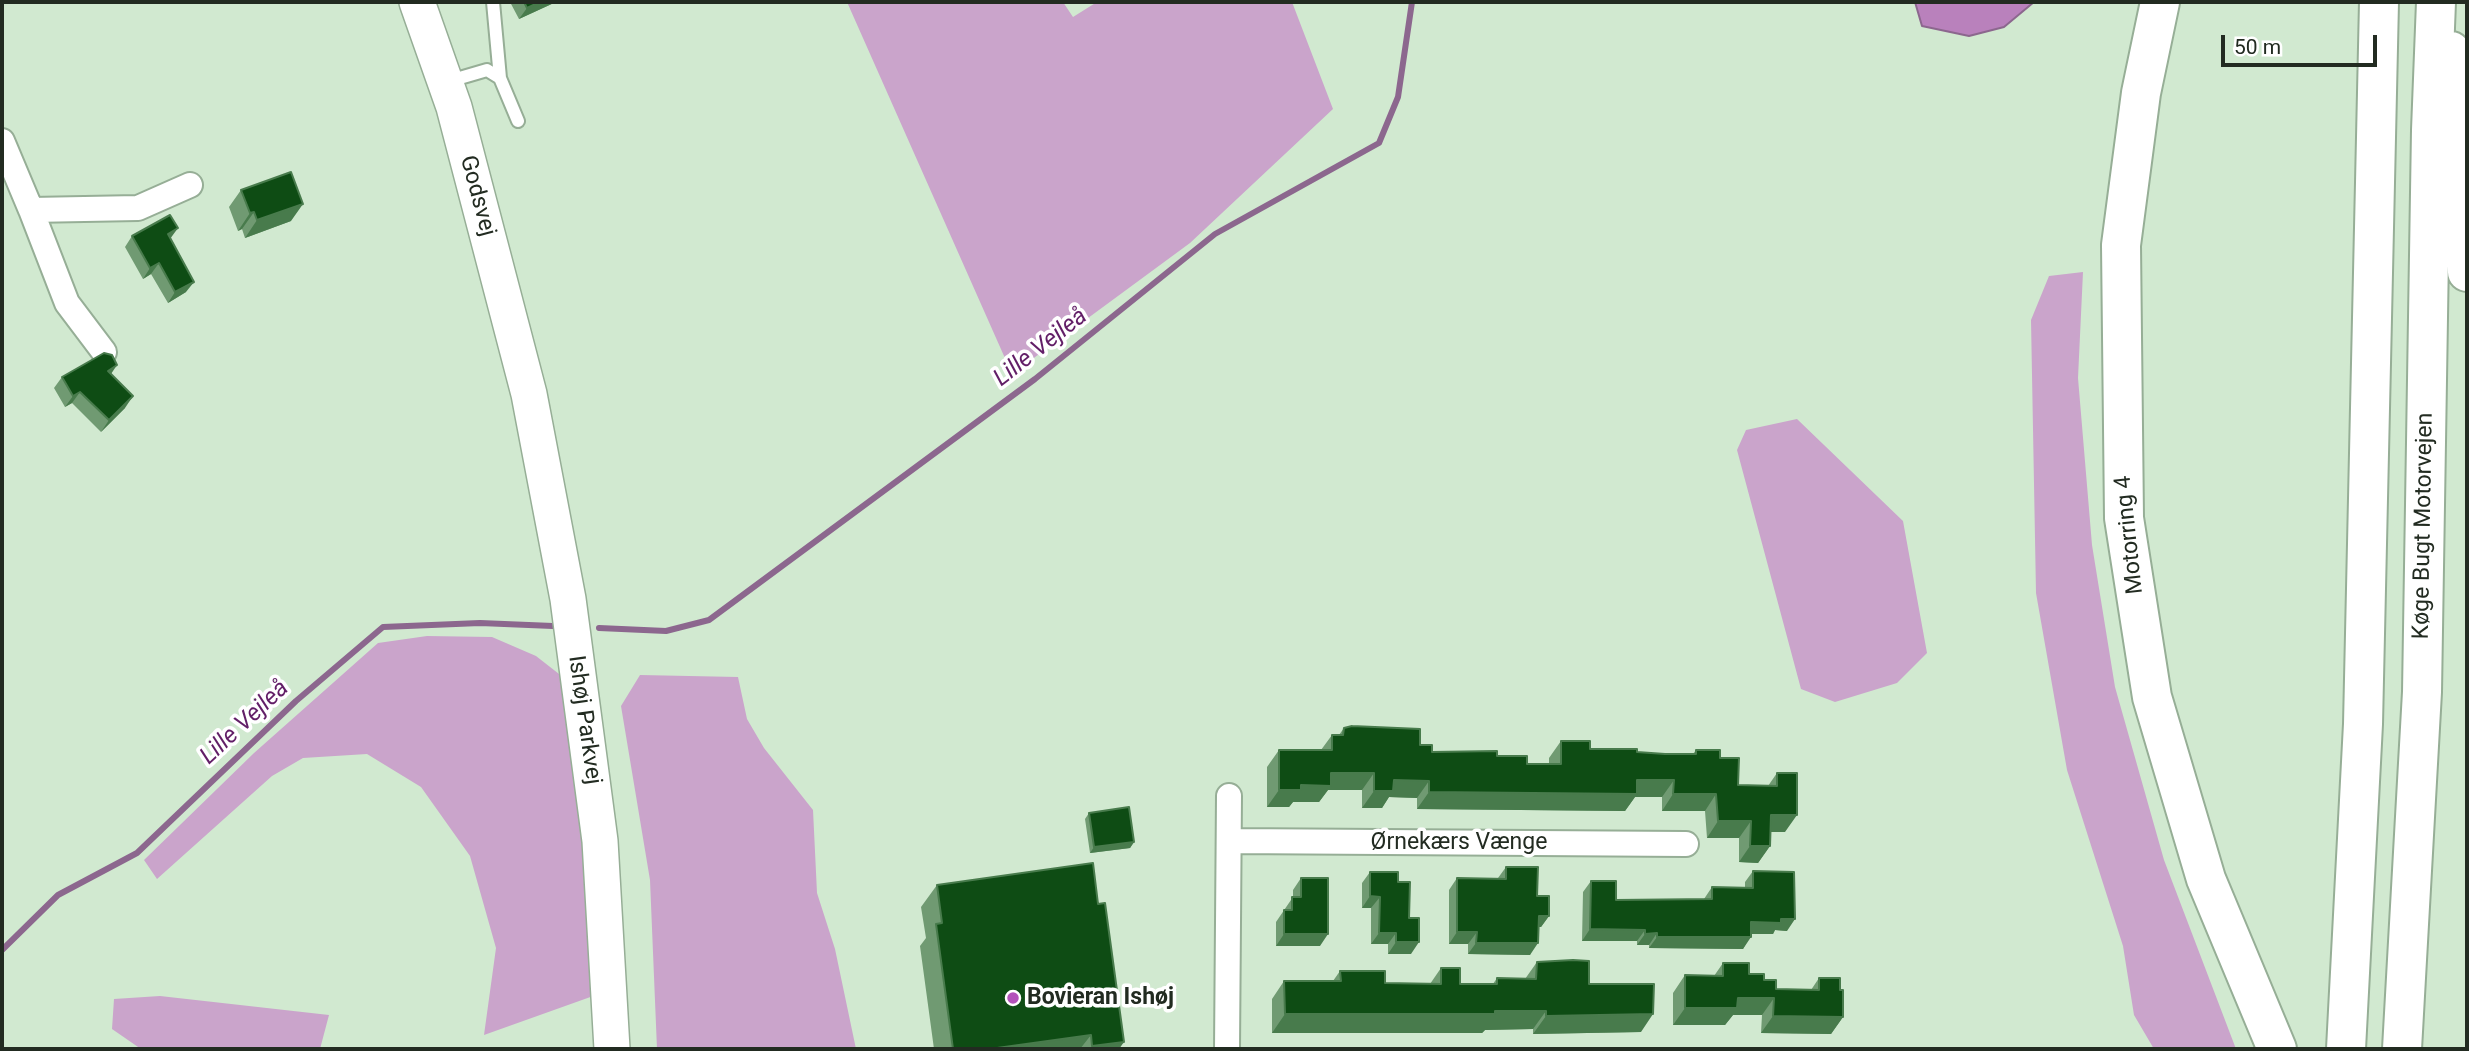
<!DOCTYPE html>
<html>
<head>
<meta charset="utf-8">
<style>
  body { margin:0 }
  #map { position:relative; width:2469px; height:1051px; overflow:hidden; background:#d1e9d0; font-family:Roboto,sans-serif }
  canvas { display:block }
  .frame { position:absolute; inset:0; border:4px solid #222b21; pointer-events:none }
  .scale { position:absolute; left:2221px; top:35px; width:156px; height:32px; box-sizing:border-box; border:4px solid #222b21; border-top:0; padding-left:9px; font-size:21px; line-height:24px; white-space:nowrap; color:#222b21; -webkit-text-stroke:5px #fff; paint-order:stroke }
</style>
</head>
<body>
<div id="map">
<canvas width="2469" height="1051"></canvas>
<div class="frame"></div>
<div class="scale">50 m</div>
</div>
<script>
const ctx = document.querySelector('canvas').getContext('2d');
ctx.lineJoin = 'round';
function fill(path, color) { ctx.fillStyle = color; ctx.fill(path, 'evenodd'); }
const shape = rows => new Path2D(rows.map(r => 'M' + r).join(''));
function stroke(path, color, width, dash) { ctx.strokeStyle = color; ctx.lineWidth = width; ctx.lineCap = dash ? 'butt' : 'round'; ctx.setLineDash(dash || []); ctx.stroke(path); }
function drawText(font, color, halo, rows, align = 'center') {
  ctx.font = font + ' Roboto,sans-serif'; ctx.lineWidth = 7; ctx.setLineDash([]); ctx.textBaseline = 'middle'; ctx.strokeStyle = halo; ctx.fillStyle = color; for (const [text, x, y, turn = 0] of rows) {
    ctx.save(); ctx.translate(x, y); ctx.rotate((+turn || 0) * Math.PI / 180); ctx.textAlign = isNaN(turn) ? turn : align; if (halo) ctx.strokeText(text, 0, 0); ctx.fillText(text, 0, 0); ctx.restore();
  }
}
fill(shape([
  [847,2,1063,2,1073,17,1097,2,1292,2,1333,109,1190,243,1012,374],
  [2083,272,2078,378,2092,545,2115,687,2164,860,2236,1049,2154,1049,2134,1015,2123,946,2067,770,2036,593,2031,320,2049,276],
  [1797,419,1903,521,1927,653,1897,683,1835,702,1801,689,1737,450,1746,430],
  [427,636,492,637,536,656,568,681,596,995,484,1035,496,948,470,856,421,787,367,754,303,758,272,776,157,879,144,860,254,753,378,643],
  [640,675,738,677,747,719,764,748,813,810,817,893,835,949,856,1049,657,1049,650,880,621,706],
  [160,996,329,1015,320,1049,141,1049,112,1029,114,999]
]), '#caa4cb');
const water = shape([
  [1915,2,2034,2,2004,27,1969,36,1922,26,1915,2]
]);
fill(water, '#b981bc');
stroke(water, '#8c678e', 2);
stroke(shape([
  [599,628,666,631,709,620,1035,379,1215,234,1379,143,1398,97,1412,2],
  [2,950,58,895,137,853,296,701,383,627,480,623,553,626]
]), '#8c678e', 6);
const lane = shape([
  [493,2,500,78],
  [446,82,487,70,500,78,518,121]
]);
const street = shape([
  [2,141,31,210,138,208,190,185],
  [31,210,67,303,104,352],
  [1231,841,1686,844],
  [1227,1049,1229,796]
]);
const secondary = shape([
  [417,2,454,107,529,394,568,599,600,841,612,1049]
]);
const highway = shape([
  [2160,2,2141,93,2121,245,2124,518,2152,697,2206,879,2277,1049],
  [2451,51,2463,130,2467,272],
  [2346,1049,2363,724,2379,2],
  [2402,1049,2422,692,2431,130,2436,2]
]);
stroke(lane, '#96ae96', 16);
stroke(street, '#96ae96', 28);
stroke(secondary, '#96ae96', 38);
stroke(highway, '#96ae96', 42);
stroke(lane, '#fff', 12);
stroke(street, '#fff', 24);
stroke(secondary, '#fff', 35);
stroke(highway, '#fff', 38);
fill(shape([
  [510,2,556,2,519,19],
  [241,190,291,221,245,238,242,229,238,231,229,207],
  [132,236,170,239,186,292,168,303,151,274,143,279,125,247],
  [111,374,125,408,101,432,72,403,65,407,54,388,62,377],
  [1344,728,1420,745,1432,752,1497,756,1527,764,1549,764,1549,758,1561,741,1590,749,1665,754,1693,754,1696,750,1720,758,1738,785,1768,786,1777,773,1785,832,1770,832,1770,846,1758,863,1739,862,1739,838,1707,838,1705,811,1662,811,1662,797,1635,797,1625,811,1417,809,1417,798,1389,797,1382,808,1362,808,1362,790,1328,790,1319,802,1293,802,1289,807,1267,807,1267,767,1279,750,1321,750,1332,735,1339,735],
  [1089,813,1134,842,1130,848,1090,853,1085,819],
  [1506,867,1537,896,1549,916,1541,927,1539,927,1530,955,1468,954,1468,944,1449,944,1449,890,1457,878,1498,878],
  [1753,871,1787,931,1775,930,1773,934,1751,934,1743,949,1649,948,1649,945,1637,945,1637,941,1582,941,1583,892,1591,881,1616,900,1704,899,1712,887,1745,887,1745,882],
  [1370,872,1398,882,1409,918,1411,954,1388,954,1388,944,1371,944,1371,908,1362,908,1362,883],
  [1301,878,1320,946,1276,946,1276,922,1293,897,1293,890],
  [937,885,1119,1049,934,1049,920,946,926,938,921,907],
  [1537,962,1589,984,1641,1032,1533,1034,1533,1029,1485,1030,1482,1033,1272,1033,1272,999,1284,981,1333,981,1340,971,1385,983,1430,984,1441,968,1460,984,1493,984,1497,978,1525,979],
  [1723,963,1764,980,1776,989,1811,990,1819,978,1840,990,1843,1017,1831,1034,1761,1033,1762,1015,1733,1015,1725,1025,1673,1025,1673,993,1685,975,1714,976]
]), '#709a72');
fill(shape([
  [540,2,556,2,519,19,527,8],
  [303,204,291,221,245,238,257,220],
  [254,212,242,229,238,231,250,213],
  [178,228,170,239,168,234],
  [159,263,151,274,143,279,150,268],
  [194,282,186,292,168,303,175,292],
  [117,365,109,377,108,371],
  [80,392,72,403,65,407,73,396],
  [133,396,125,408,101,432,109,420],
  [1331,773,1374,773,1362,790,1328,790,1319,802,1293,802,1289,807,1267,807,1279,790,1301,785],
  [1394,780,1429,781,1417,798,1389,797,1382,808,1362,808,1374,791],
  [1637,780,1674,780,1662,797,1635,797,1625,811,1417,809,1429,792],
  [1673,794,1716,794,1705,811,1662,811],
  [1771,815,1797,815,1785,832,1759,832],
  [1718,821,1751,821,1739,838,1707,838],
  [1134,842,1130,848,1090,853,1094,847],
  [1750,846,1770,846,1758,863,1739,862],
  [1370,896,1380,897,1371,908,1362,908],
  [1539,916,1549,916,1541,927,1531,927],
  [1781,919,1795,919,1787,931,1775,930,1773,934,1743,934,1751,922],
  [1590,929,1645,930,1637,941,1582,941],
  [1457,932,1477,932,1468,944,1449,944],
  [1379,933,1396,933,1388,944,1371,944],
  [1657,933,1649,945,1637,945,1645,934],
  [1284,934,1328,934,1320,946,1276,946],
  [1657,937,1751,937,1743,949,1649,948],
  [1396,942,1419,942,1411,954,1388,954],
  [1476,943,1538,943,1530,955,1468,954],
  [1738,998,1774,998,1762,1015,1733,1015,1725,1025,1673,1025,1685,1008],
  [1546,1011,1533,1029,1485,1030,1482,1033,1272,1033,1285,1014],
  [1653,1014,1641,1032,1533,1034,1546,1016],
  [1773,1016,1843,1017,1831,1034,1761,1033],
  [1091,1035,1080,1049,990,1049],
  [1124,1042,1119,1049,1090,1049,1092,1046]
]), '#487b4c');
const building = shape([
  [524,2,540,2,527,8,524,2],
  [291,172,303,204,257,220,254,212,250,213,241,190,291,172],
  [170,215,178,228,168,234,194,282,175,292,159,263,150,268,132,236,170,215],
  [104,353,112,355,117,365,108,371,133,396,109,420,80,392,73,396,62,377,104,353],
  [1352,726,1420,729,1420,745,1432,745,1432,752,1497,751,1497,756,1527,756,1527,764,1561,764,1561,741,1590,741,1590,749,1637,749,1637,752,1665,754,1696,754,1696,750,1720,750,1720,758,1739,758,1738,785,1777,786,1777,773,1797,773,1797,815,1771,815,1770,846,1750,846,1751,821,1718,821,1716,794,1673,794,1674,780,1637,780,1637,794,1429,792,1429,781,1394,780,1393,791,1374,791,1374,773,1331,773,1331,786,1301,785,1301,790,1279,790,1279,750,1332,750,1332,735,1343,735,1344,728,1352,726],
  [1129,807,1134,842,1094,847,1089,813,1129,807],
  [1093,863,1098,904,1105,903,1124,1042,1092,1046,1091,1035,990,1049,953,1049,936,924,942,923,937,885,1093,863],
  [1506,867,1538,867,1537,896,1549,896,1549,916,1539,916,1538,943,1476,943,1477,932,1457,932,1457,878,1506,879,1506,867],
  [1753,871,1794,872,1795,919,1781,919,1781,923,1751,922,1751,937,1657,937,1657,933,1645,934,1645,930,1590,929,1591,881,1616,881,1616,900,1712,899,1712,887,1753,888,1753,871],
  [1370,872,1398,872,1398,882,1410,882,1409,918,1419,918,1419,942,1396,942,1396,933,1379,933,1380,897,1370,896,1370,872],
  [1301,878,1328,878,1328,934,1284,934,1284,910,1292,910,1292,897,1301,897,1301,878],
  [1573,960,1589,961,1589,984,1654,984,1653,1014,1546,1016,1546,1011,1495,1011,1495,1014,1285,1014,1284,981,1341,981,1340,971,1385,971,1385,983,1441,984,1441,968,1460,968,1460,984,1497,984,1497,978,1536,979,1537,962,1573,960],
  [1723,963,1749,963,1749,974,1764,974,1764,980,1776,980,1776,989,1819,990,1819,978,1840,978,1840,990,1843,990,1843,1017,1773,1016,1774,998,1738,998,1737,1008,1685,1008,1685,975,1723,976,1723,963]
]);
fill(building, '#0e4c14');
stroke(building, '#487b4c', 2);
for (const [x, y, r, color] of [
  [1013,998,7,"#b352ba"]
]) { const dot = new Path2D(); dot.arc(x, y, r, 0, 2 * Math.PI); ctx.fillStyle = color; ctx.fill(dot); stroke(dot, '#fff', 2.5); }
drawText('23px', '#222b21', '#fff', [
  ["Godsvej",477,196,75],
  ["Køge Bugt Motorvejen",2424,526,-89],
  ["Motorring 4",2130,535,-96],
  ["Ishøj Parkvej",584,720,82],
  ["Ørnekærs Vænge",1459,843]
]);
drawText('bold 23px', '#222b21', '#fff', [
  ["Bovieran Ishøj",1027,998]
], 'left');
drawText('italic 24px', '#621e67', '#fff', [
  ["Lille Vejleå",1041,348,-38],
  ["Lille Vejleå",245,723,-43]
]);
</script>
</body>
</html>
